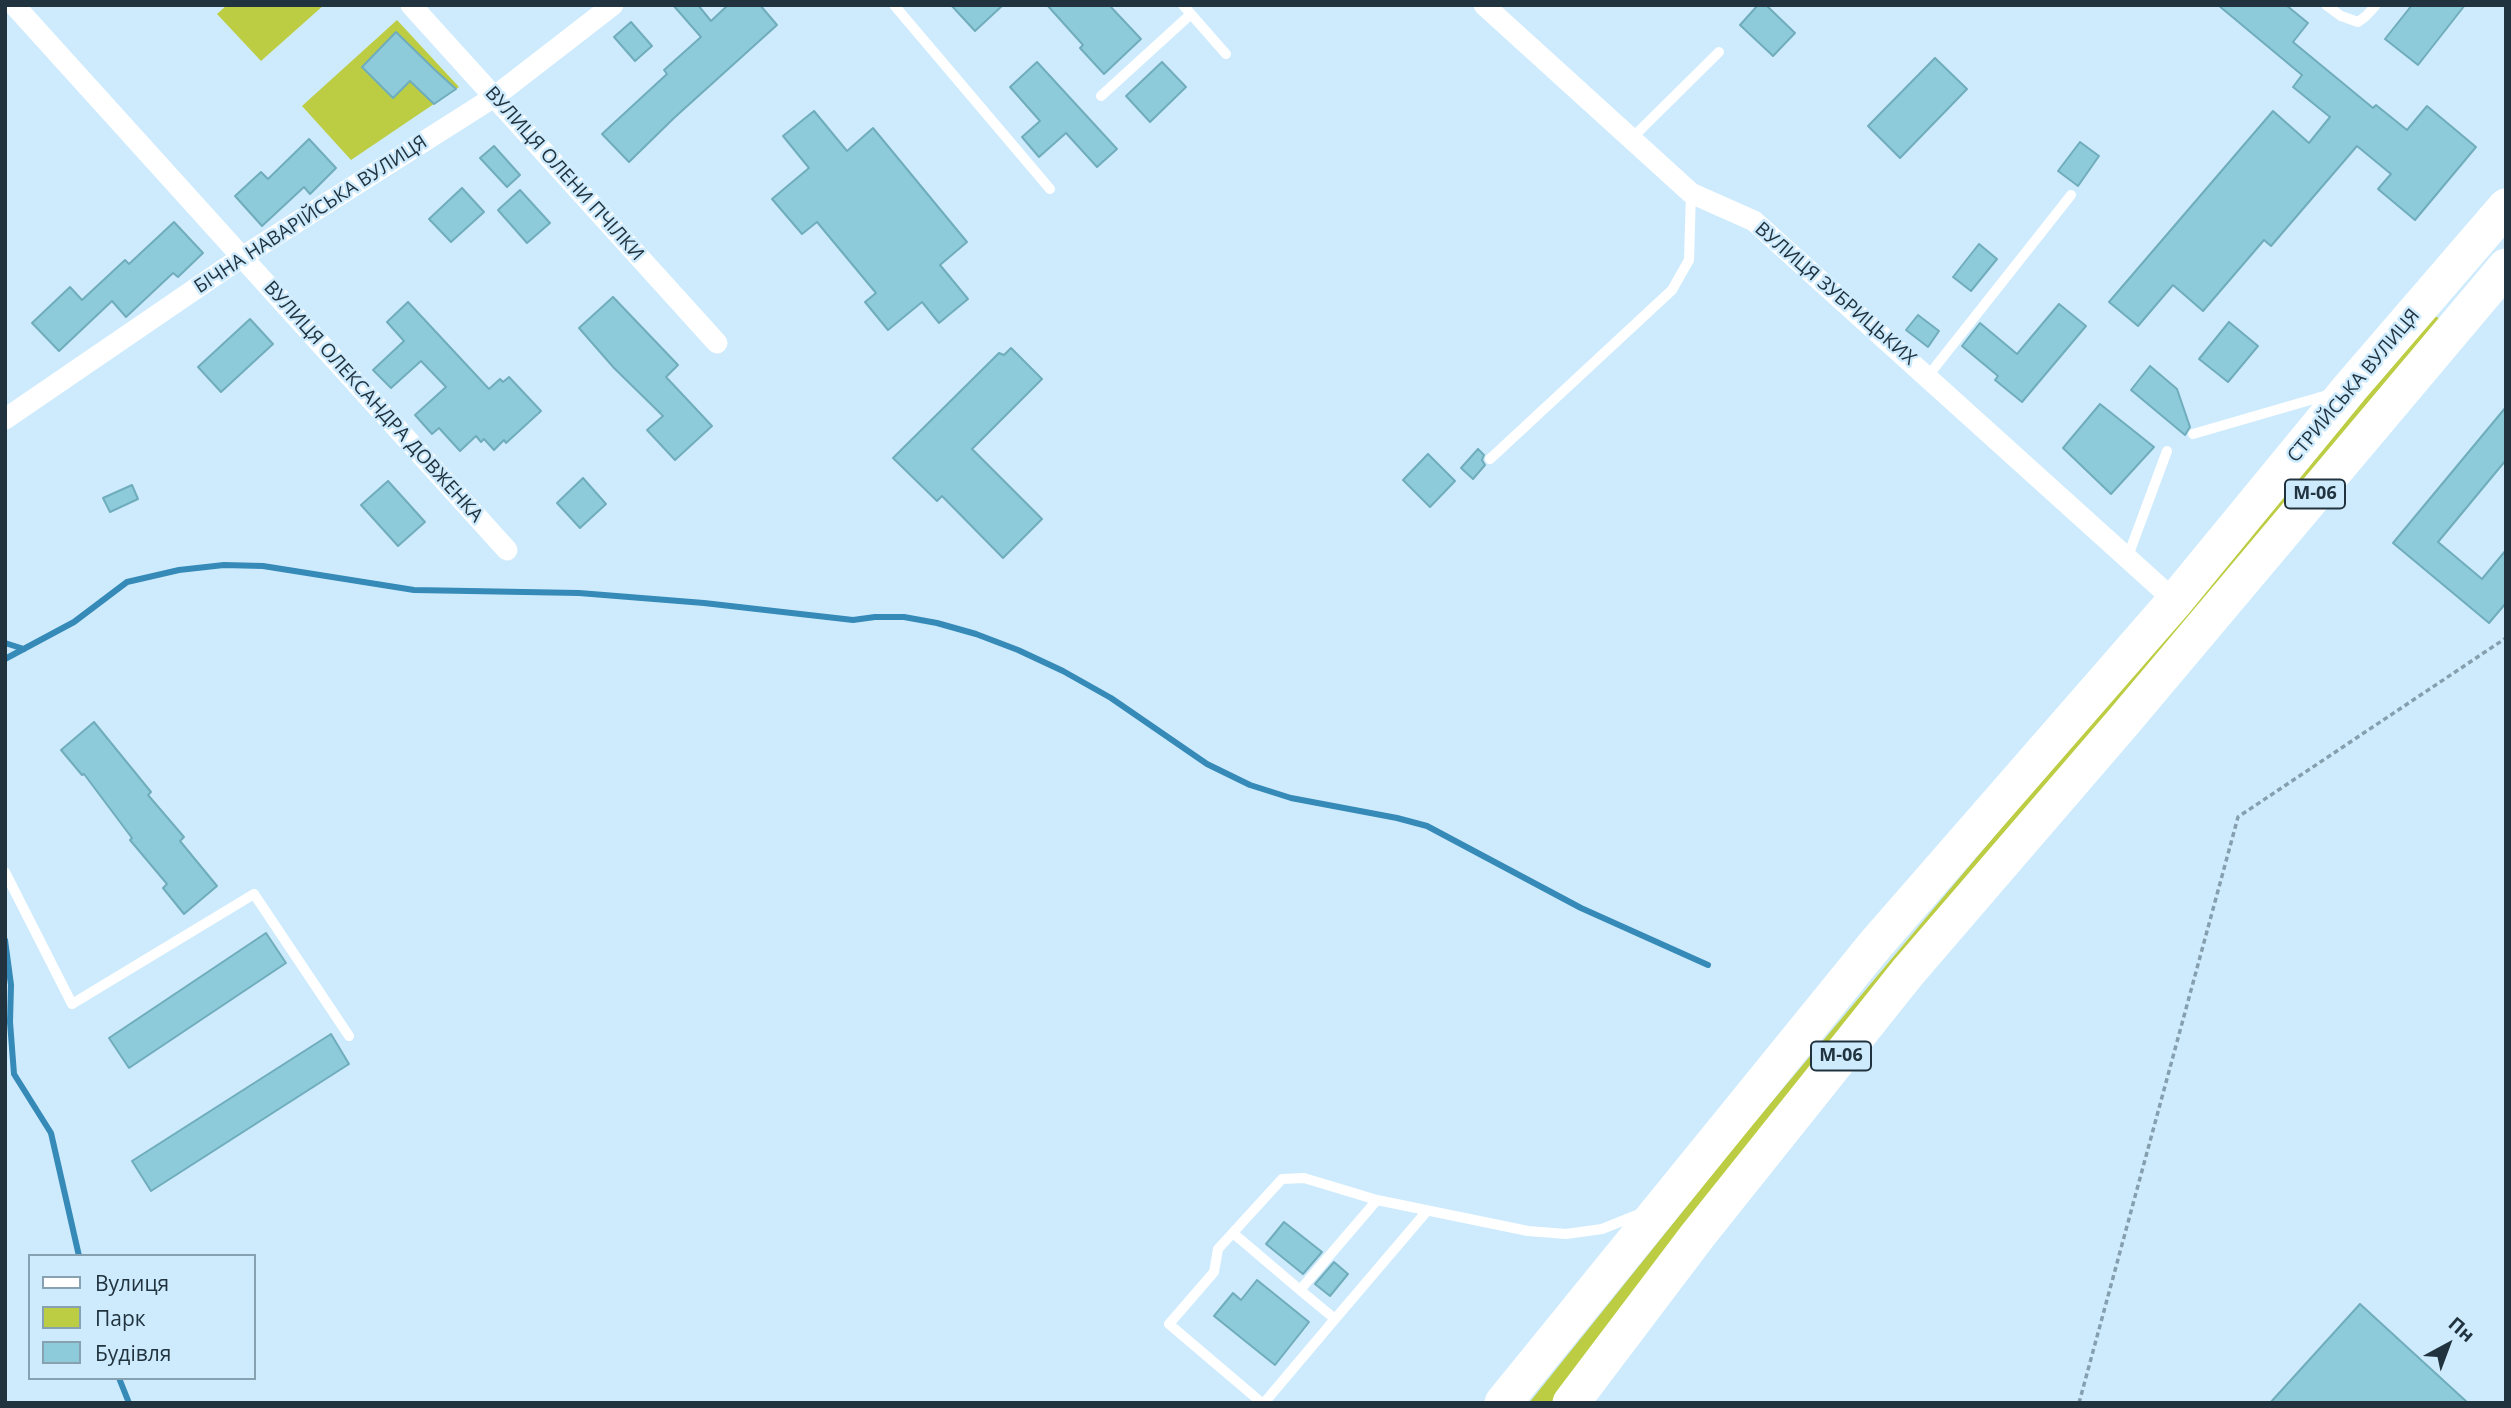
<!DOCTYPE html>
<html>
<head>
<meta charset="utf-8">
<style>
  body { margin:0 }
  #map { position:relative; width:2511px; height:1408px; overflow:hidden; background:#ceebfd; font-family:"Open Sans",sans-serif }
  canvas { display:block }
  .frame { position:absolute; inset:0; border:7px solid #20333f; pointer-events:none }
  .legend { position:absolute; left:28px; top:1254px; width:228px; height:126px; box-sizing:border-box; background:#ceebfd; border:2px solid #88a1b1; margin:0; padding:9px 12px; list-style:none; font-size:21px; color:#20333f }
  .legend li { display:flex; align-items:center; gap:14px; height:35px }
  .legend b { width:35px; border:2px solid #88a1b1 }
  .north { position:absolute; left:2413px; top:1310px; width:70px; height:70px; -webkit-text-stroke:5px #ceebfd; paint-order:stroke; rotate:41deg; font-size:19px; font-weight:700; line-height:28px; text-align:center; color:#20333f }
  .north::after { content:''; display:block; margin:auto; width:24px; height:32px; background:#20333f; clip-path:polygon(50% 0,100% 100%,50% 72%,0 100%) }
</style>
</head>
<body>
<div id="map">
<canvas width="2511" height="1408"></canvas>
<div class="frame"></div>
<ul class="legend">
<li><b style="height:9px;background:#fff"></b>Вулиця</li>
<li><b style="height:19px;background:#bccd43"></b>Парк</li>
<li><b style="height:19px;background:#8dcada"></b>Будівля</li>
</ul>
<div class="north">Пн</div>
</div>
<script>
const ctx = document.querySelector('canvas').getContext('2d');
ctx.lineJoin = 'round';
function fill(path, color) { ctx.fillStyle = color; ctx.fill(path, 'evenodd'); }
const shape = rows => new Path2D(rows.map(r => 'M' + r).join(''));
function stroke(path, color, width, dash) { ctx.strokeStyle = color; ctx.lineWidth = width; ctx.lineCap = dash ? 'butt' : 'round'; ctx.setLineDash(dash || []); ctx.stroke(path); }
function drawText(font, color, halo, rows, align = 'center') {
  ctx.font = font + ' "Open Sans",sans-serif'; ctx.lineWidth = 5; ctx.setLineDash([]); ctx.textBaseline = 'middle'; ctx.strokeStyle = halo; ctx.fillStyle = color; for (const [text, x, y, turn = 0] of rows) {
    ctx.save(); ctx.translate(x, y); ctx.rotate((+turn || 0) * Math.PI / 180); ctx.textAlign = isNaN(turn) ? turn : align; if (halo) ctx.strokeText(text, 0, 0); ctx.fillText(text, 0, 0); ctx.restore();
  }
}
fill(shape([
  [227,5,324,5,261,61,217,14],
  [397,20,459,87,351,160,302,106],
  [2434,315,2441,320,1555,1403,1529,1403,1744,1135,2430,316]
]), '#bccd43');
stroke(shape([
  [5,643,24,649],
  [5,659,74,622,127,582,179,570,224,565,263,566,414,590,579,593,704,603,853,620,875,617,904,617,937,623,976,634,1018,650,1063,671,1111,698,1207,764,1250,785,1291,798,1397,818,1427,826,1581,908,1708,965],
  [5,940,11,985,10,1022,14,1074,51,1133,79,1256],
  [119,1378,129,1403]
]), '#368ab8', 6);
const building = shape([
  [673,5,698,5,711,21,728,5,760,5,777,25,674,118,629,162,602,134,667,74,664,70,701,37,673,5],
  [951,5,1003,5,975,31,951,5],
  [1047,5,1109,5,1141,39,1104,74,1080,48,1083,45,1047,5],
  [1758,5,1766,5,1795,33,1773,56,1740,25,1758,5],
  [2218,5,2286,5,2308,23,2293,42,2373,108,2376,105,2407,130,2427,106,2476,147,2415,220,2378,189,2391,174,2357,146,2271,246,2264,240,2203,311,2173,285,2138,326,2109,302,2273,111,2309,143,2330,117,2293,87,2302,75,2218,5],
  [2412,5,2465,5,2418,65,2385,39,2412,5],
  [631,22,652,46,635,61,614,37,631,22],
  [396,32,435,70,456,89,434,104,410,81,393,98,362,67,396,32],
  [1935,58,1967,89,1900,158,1868,126,1935,58],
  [1037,62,1117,149,1097,167,1066,133,1039,157,1022,137,1040,121,1010,87,1037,62],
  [1162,62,1186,87,1150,122,1126,96,1162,62],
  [814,111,847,151,873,128,967,242,940,265,968,299,939,323,922,302,888,330,865,302,876,293,817,222,802,234,772,199,809,168,783,136,814,111],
  [309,139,336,168,310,194,304,187,262,226,235,196,261,172,268,179,309,139],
  [2080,142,2099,156,2078,186,2058,171,2080,142],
  [494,146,520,175,507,187,480,158,494,146],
  [462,188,484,212,451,242,429,219,462,188],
  [520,190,550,223,527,243,498,210,520,190],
  [174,222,203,253,178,277,173,273,126,317,112,301,59,351,32,323,70,287,82,300,125,260,129,264,174,222],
  [1979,244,1997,259,1971,291,1953,277,1979,244],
  [613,297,678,365,666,377,712,426,675,460,647,430,663,416,614,368,579,328,613,297],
  [408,302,489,389,500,379,503,382,509,377,541,411,506,443,504,440,494,450,484,439,481,442,476,436,460,451,439,428,432,434,415,415,446,387,421,361,391,388,373,370,404,341,387,322,408,302],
  [2059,304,2086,326,2022,402,1995,380,1998,376,1962,346,1980,323,2017,354,2059,304],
  [1918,315,1939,331,1928,347,1906,330,1918,315],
  [250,319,273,344,221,392,198,367,250,319],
  [2229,322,2258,346,2228,382,2199,359,2229,322],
  [1011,348,1042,379,972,449,1042,519,1003,558,942,496,937,501,893,458,999,353,1004,355,1011,348],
  [2150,366,2177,389,2190,427,2185,435,2131,390,2150,366],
  [2100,404,2154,447,2111,494,2063,448,2100,404],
  [2506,407,2506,460,2438,542,2482,579,2506,550,2506,603,2489,623,2393,543,2506,407],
  [1478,449,1484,455,1482,460,1485,465,1473,479,1461,468,1478,449],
  [1428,454,1455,481,1430,507,1403,480,1428,454],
  [583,478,606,504,580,528,557,503,583,478],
  [388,481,425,522,398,546,361,505,388,481],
  [132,485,138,499,110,512,103,498,132,485],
  [94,722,151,792,148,795,184,837,180,841,217,886,184,914,163,888,167,884,130,840,132,838,84,774,82,775,61,750,94,722],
  [266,933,286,963,129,1068,109,1038,266,933],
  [331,1034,349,1064,151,1191,132,1161,331,1034],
  [1284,1222,1322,1252,1303,1274,1266,1244,1284,1222],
  [1334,1262,1348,1274,1330,1296,1315,1284,1334,1262],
  [1257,1280,1309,1322,1275,1365,1214,1316,1233,1293,1241,1300,1257,1280],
  [2360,1304,2468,1403,2270,1403,2360,1304]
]);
fill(building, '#8dcada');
stroke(building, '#70adbc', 2);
stroke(shape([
  [2079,1403,2238,817,2506,638]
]), '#869fae', 3.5, [5, 3.5]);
stroke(shape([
  [894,5,1050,189],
  [1183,5,1226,54],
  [2326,5,2341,16,2358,22,2366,16,2376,5],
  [1101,96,1191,14],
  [1631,139,1719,52],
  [1928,376,2071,195],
  [2193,434,2331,394],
  [1490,459,1672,290,1689,260,1691,193],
  [2128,556,2167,451],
  [5,872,72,1004,254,894,349,1036],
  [1233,1233,1300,1290],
  [1335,1319,1427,1211],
  [1262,1403,1169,1324,1214,1272,1218,1249,1282,1179,1304,1178,1377,1200],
  [1264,1403,1335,1319,1300,1290,1377,1200,1528,1231,1566,1234,1602,1229,1642,1213]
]), '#fff', 10);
stroke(shape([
  [14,5,507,550],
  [411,5,717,343],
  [1484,5,1691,193,1754,221,2175,601],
  [5,419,242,257,494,97,613,5]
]), '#fff', 21);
stroke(shape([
  [1503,1403,1875,945,2175,601,2350,388,2506,207],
  [1571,1403,1698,1235,1908,972,2124,721,2506,267]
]), '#fff', 37);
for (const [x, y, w] of [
  [2315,494,60],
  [1841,1056,60]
]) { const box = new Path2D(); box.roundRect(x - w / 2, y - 14.5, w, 29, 5); ctx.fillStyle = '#ceebfd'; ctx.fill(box); stroke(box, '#20333f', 2); }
drawText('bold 18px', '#20333f', null, [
  ["М-06",2315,494],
  ["М-06",1841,1056]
]);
drawText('19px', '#20333f', '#ceebfd', [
  ["ВУЛИЦЯ ОЛЕНИ ПЧІЛКИ",564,174,48],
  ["БІЧНА НАВАРІЙСЬКА ВУЛИЦЯ",311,215,-33],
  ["ВУЛИЦЯ ЗУБРИЦЬКИХ",1835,294,41],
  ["СТРИЙСЬКА ВУЛИЦЯ",2354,386,-50],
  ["ВУЛИЦЯ ОЛЕКСАНДРА ДОВЖЕНКА",373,402,48]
]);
</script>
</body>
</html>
